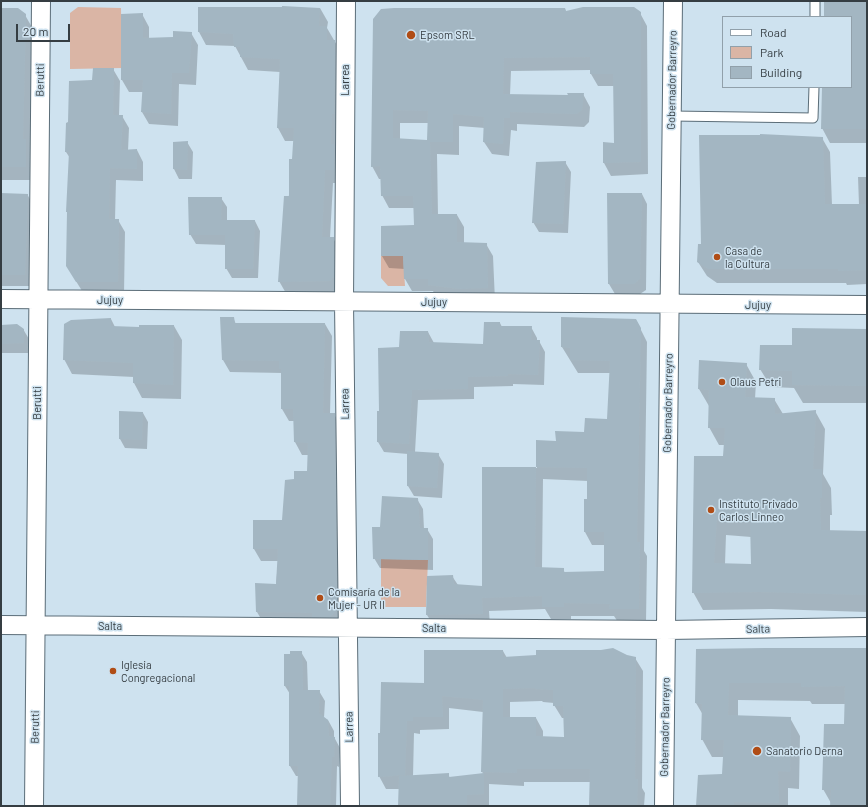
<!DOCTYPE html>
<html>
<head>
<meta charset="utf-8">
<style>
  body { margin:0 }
  #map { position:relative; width:868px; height:807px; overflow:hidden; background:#cee2ef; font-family:Barlow,sans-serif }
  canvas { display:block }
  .frame { position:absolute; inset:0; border:2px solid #353d42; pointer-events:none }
  .legend { position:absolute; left:722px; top:16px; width:130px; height:72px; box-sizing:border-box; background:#cee2ef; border:1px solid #91a0aa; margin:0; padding:5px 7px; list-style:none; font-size:12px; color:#353d42 }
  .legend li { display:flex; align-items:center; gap:8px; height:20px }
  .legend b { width:20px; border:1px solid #91a0aa }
  .scale { position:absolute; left:16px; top:24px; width:54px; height:18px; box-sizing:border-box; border:2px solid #353d42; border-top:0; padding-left:5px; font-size:12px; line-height:14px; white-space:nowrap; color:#353d42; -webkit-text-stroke:3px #cee2ef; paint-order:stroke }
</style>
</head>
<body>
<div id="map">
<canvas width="868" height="807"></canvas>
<div class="frame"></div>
<ul class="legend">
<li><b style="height:5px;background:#fff"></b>Road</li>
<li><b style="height:11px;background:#dab5a5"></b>Park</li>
<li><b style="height:11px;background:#a3b6c2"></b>Building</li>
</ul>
<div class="scale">20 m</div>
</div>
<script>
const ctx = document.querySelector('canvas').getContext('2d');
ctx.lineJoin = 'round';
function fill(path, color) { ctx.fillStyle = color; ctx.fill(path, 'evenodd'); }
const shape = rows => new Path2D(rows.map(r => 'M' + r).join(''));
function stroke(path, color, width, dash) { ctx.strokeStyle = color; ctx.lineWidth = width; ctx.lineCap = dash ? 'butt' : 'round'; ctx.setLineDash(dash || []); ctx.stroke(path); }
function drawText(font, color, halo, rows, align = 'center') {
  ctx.font = font + ' Barlow,sans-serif'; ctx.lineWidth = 3; ctx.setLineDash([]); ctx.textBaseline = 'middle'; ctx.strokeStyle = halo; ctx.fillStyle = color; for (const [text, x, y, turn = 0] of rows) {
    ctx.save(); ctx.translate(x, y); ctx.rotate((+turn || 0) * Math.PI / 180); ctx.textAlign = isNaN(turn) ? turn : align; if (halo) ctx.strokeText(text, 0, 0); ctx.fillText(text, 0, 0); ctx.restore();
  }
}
fill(shape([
  [78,7,121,8,122,68,70,69,70,13],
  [381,256,403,256,405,286,388,286,381,278],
  [381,559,428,560,426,607,381,607]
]), '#dab5a5');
fill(shape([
  [825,1,867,1,867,143,830,143,822,128,823,87,851,87,851,17,825,17],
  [320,8,328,22,327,28,342,54,341,183,333,183,330,238,333,238,341,252,337,294,287,295,279,281,293,160,294,141,285,141,278,128,280,72,248,70,235,46,206,45,199,32],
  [1,9,25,15,33,29,30,149,33,153,33,180,1,180],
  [565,9,566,12,640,13,647,26,648,174,611,176,604,163,604,143,615,144,614,86,598,86,591,74,591,70,511,71,510,95,569,96,583,94,590,107,589,122,584,127,517,124,517,131,511,130,509,156,492,154,484,142,485,128,459,126,459,155,437,154,438,215,457,215,464,227,464,243,486,244,493,256,495,301,436,297,433,291,412,291,405,279,405,269,389,268,382,256,415,226,414,208,389,208,382,195,381,179,379,179,372,166,374,20],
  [400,123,429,123,428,141,400,139],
  [142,14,149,27,149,39,174,38,191,33,198,45,196,85,179,84,178,126,149,124,142,112,143,92,129,92,122,80],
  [113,69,120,81,119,116,122,116,129,128,128,151,137,150,143,162,143,181,116,180,115,220,118,220,125,232,124,294,84,294,74,278,70,158,66,152,69,123,93,81],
  [822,138,830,152,832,205,859,205,858,177,867,177,867,284,847,285,846,283,717,283,707,276,698,262,702,245],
  [187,142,193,152,192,179,179,179,174,169],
  [565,162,571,172,568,233,539,232,533,222],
  [1,194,27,194,34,206,31,286,1,286],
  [608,194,642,194,647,204,646,290,640,294,615,294,609,284],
  [221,198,227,207,227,221,255,221,260,231,258,278,232,278,226,268,226,245,196,244,190,234],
  [233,318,236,324,325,324,332,336,330,414,334,414,341,427,344,623,264,624,257,612,276,585,278,561,261,561,254,549,283,521,294,480,308,472,309,455,302,455,295,442,294,421,289,421,282,409,282,373,230,372,223,360],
  [111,319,115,327,140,328,174,326,182,340,181,399,142,398,134,383,134,377,72,374,64,359],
  [636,320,647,342,644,551,647,556,646,622,618,622,614,616,571,616,571,619,551,619,545,609,489,611,490,626,435,628,427,615,452,576,458,585,483,587,483,468,537,468,537,441,557,442,585,433,608,420,610,373,578,373,562,347],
  [543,479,588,481,585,532,592,545,605,545,605,572,565,573,563,569,542,568],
  [500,323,502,327,531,327,537,338,537,341,539,341,545,352,544,385,513,384,513,386,474,387,474,399,418,400,415,452,438,454,444,464,442,498,414,496,408,486,408,454,384,452,378,442,380,413,400,348,428,332,434,343,484,345],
  [1,326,23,329,29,339,29,353,1,353],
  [867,330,867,403,803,403,794,388,771,387,760,369,793,346],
  [746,364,756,382,755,399,774,399,783,414,815,411,825,429,823,474,831,488,832,515,830,515,830,531,867,532,867,612,771,609,703,610,693,592,724,457,725,445,719,445,709,427,709,406,699,389],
  [726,535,751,537,752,565,725,564],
  [143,413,148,422,147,449,125,448,120,439],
  [417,499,423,509,424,529,427,529,433,539,433,570,380,568,374,558,381,528],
  [697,650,867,650,867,806,831,806,831,803,823,789,845,725,846,704,812,704,810,701,738,700,738,716,790,718,800,736,799,789,788,788,788,806,698,806,723,775,724,757,712,757,702,739,703,715,696,703],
  [503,651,507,658,627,656,635,658,643,671,642,788,645,793,644,806,590,806,591,782,524,782,524,786,489,784,489,806,399,806,400,789,386,789,379,776,425,684],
  [542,701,543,702,554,703,554,705,562,718,565,718,565,738,543,737,543,731,536,718,510,718,510,702],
  [449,708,483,712,482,771,483,774,450,778,448,774,413,777,414,733,420,734,420,730,449,729],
  [301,652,307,662,308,691,319,691,325,701,324,718,328,720,334,731,334,737,340,748,339,767,337,766,336,806,298,806,299,776,296,776,290,766,290,694,285,686,285,655]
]), '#0003');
fill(shape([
  [824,1,867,1,867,129,821,129,822,87,851,87,851,17,824,17],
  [282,6,320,8,319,26,327,26,327,40,335,40,334,114,332,114,331,144,334,144,334,170,325,170,322,237,334,237,334,276,330,281,278,282,284,196,289,196,289,159,292,159,294,128,277,128,280,59,240,57,240,47,234,47,233,34,198,32,198,7,282,7],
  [583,7,634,7,641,12,641,162,603,163,603,142,614,143,613,74,590,74,590,57,504,58,503,94,568,95,567,93,584,93,582,110,577,114,510,112,510,118,504,118,503,144,483,142,484,117,453,114,453,142,430,142,432,214,457,214,457,242,487,243,488,288,460,289,428,285,428,279,404,279,403,256,381,256,381,226,414,225,413,196,381,196,380,166,371,167,373,19,381,9,394,8,565,8,566,11],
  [393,110,428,111,427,140,393,138],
  [1,8,18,8,26,14,23,139,26,139,26,167,1,167],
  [143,13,143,38,173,37,173,31,192,32,189,73,172,73,171,114,141,112,143,80,121,80,121,14],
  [93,68,114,68,113,115,123,115,121,150,137,149,137,169,110,168,109,219,119,219,118,282,76,282,66,266,67,212,66,212,69,152,65,152,66,123,68,122,69,81,92,80],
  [760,134,823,137,825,204,867,204,867,270,838,271,838,269,708,269,697,262,698,244,701,244,699,135,760,135],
  [188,141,187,170,173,169,173,142],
  [566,161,563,224,532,223,536,162],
  [1,193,28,194,25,275,1,275],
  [607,193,642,193,640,279,634,284,608,284],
  [188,197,222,197,221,220,255,220,253,269,225,269,225,235,189,235],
  [220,317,234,317,235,323,325,323,323,413,335,413,337,610,330,617,312,617,312,613,256,612,255,583,276,584,278,549,253,549,253,520,282,520,285,480,294,479,294,471,307,471,308,443,294,442,293,409,281,409,281,369,279,369,279,361,222,360],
  [561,317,636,319,641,328,637,542,640,542,639,609,609,609,610,604,564,603,564,607,542,607,542,596,482,598,483,614,426,615,427,576,453,575,454,584,482,586,482,467,536,467,536,440,556,441,555,431,584,432,585,418,607,419,610,361,570,360,570,348,561,347],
  [536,467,587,468,587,499,584,499,584,532,604,532,604,571,564,572,564,568,535,567],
  [111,318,111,326,139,327,139,325,174,325,173,385,133,383,133,363,63,360,64,324,71,320],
  [484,322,500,322,500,326,532,326,531,340,540,340,538,375,508,374,508,376,468,377,468,389,412,390,409,444,377,442,377,411,379,411,378,348,399,347,400,331,428,331,429,342,483,344],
  [17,324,24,329,24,343,1,344,1,325],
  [792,328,867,329,867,386,792,385,792,371,759,370,760,345,792,345],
  [699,360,747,363,745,397,775,398,775,414,816,410,813,469,822,469,822,498,820,498,821,530,867,531,867,595,760,592,692,593,694,456,723,456,725,428,708,428,709,390,698,389],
  [717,518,750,520,751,564,714,563],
  [119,411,143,412,142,440,119,439],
  [407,451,439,453,437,488,407,486],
  [382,496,418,498,420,528,428,528,428,560,373,559,372,527,380,527],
  [613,648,627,655,636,657,635,779,638,779,637,806,589,806,590,769,517,769,517,773,481,772,483,700,442,696,443,717,413,717,413,721,407,721,405,775,378,777,378,733,380,733,381,682,424,683,424,650,503,650,503,657,536,655,536,650,601,650],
  [535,688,535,689,553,690,553,706,563,706,564,737,536,736,536,717,503,717,503,689],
  [765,648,867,648,867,806,830,806,831,790,822,790,824,724,844,724,845,686,801,687,801,683,729,683,728,715,791,717,790,772,778,771,779,803,734,802,734,806,696,806,698,775,722,774,724,740,701,740,702,704,695,703,696,649],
  [290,651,302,651,303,690,320,690,319,713,328,720,329,736,335,737,334,757,332,757,330,806,297,806,298,766,289,766,289,686,284,686,284,654,290,654],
  [449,773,449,777,484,773,484,794,467,795,467,806,398,806,399,776]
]), '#a3b6c2');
const lane = shape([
  [815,17,815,1],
  [672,116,813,118,814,87]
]);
const street = shape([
  [346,1,344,302,350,806],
  [1,299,867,305],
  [1,625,666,630,867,627],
  [34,806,41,1],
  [664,806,673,1]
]);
stroke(lane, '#5b6d78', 11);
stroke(street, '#5b6d78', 20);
stroke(lane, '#fff', 9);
stroke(street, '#fff', 18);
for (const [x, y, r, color] of [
  [411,35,5,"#b04d16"],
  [717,257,4,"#b04d16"],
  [722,382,4,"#b04d16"],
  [711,510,4,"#b04d16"],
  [320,598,4,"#b04d16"],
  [113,671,4,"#b04d16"],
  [757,751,5,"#b04d16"]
]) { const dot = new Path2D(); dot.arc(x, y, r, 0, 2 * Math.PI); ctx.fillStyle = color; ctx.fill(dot); stroke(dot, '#cee2ef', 1.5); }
drawText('11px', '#353d42', '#cee2ef', [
  ["Epsom SRL",420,35],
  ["Casa de",725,251],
  ["la Cultura",725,264],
  ["Olaus Petri",730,382],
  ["Instituto Privado",719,504],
  ["Carlos Linneo",719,517],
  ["Comisaría de la",328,592],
  ["Mujer - UR II",328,605],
  ["Iglesia",121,665],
  ["Congregacional",121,678],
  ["Sanatorio Derna",766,751]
], 'left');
drawText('11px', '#353d42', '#cee2ef', [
  ["Berutti",40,80,-89],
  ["Larrea",345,80,-90],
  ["Gobernador Barreyro",672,80,-89],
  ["Jujuy",110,300],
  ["Jujuy",434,302],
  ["Jujuy",758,305],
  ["Berutti",37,403,-90],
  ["Gobernador Barreyro",668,403,-89],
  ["Larrea",345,404,-91],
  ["Salta",110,626],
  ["Salta",434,628],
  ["Salta",758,629,-1],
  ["Berutti",35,727,-89],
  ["Larrea",349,727,-91],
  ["Gobernador Barreyro",665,727,-89]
]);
</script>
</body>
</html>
